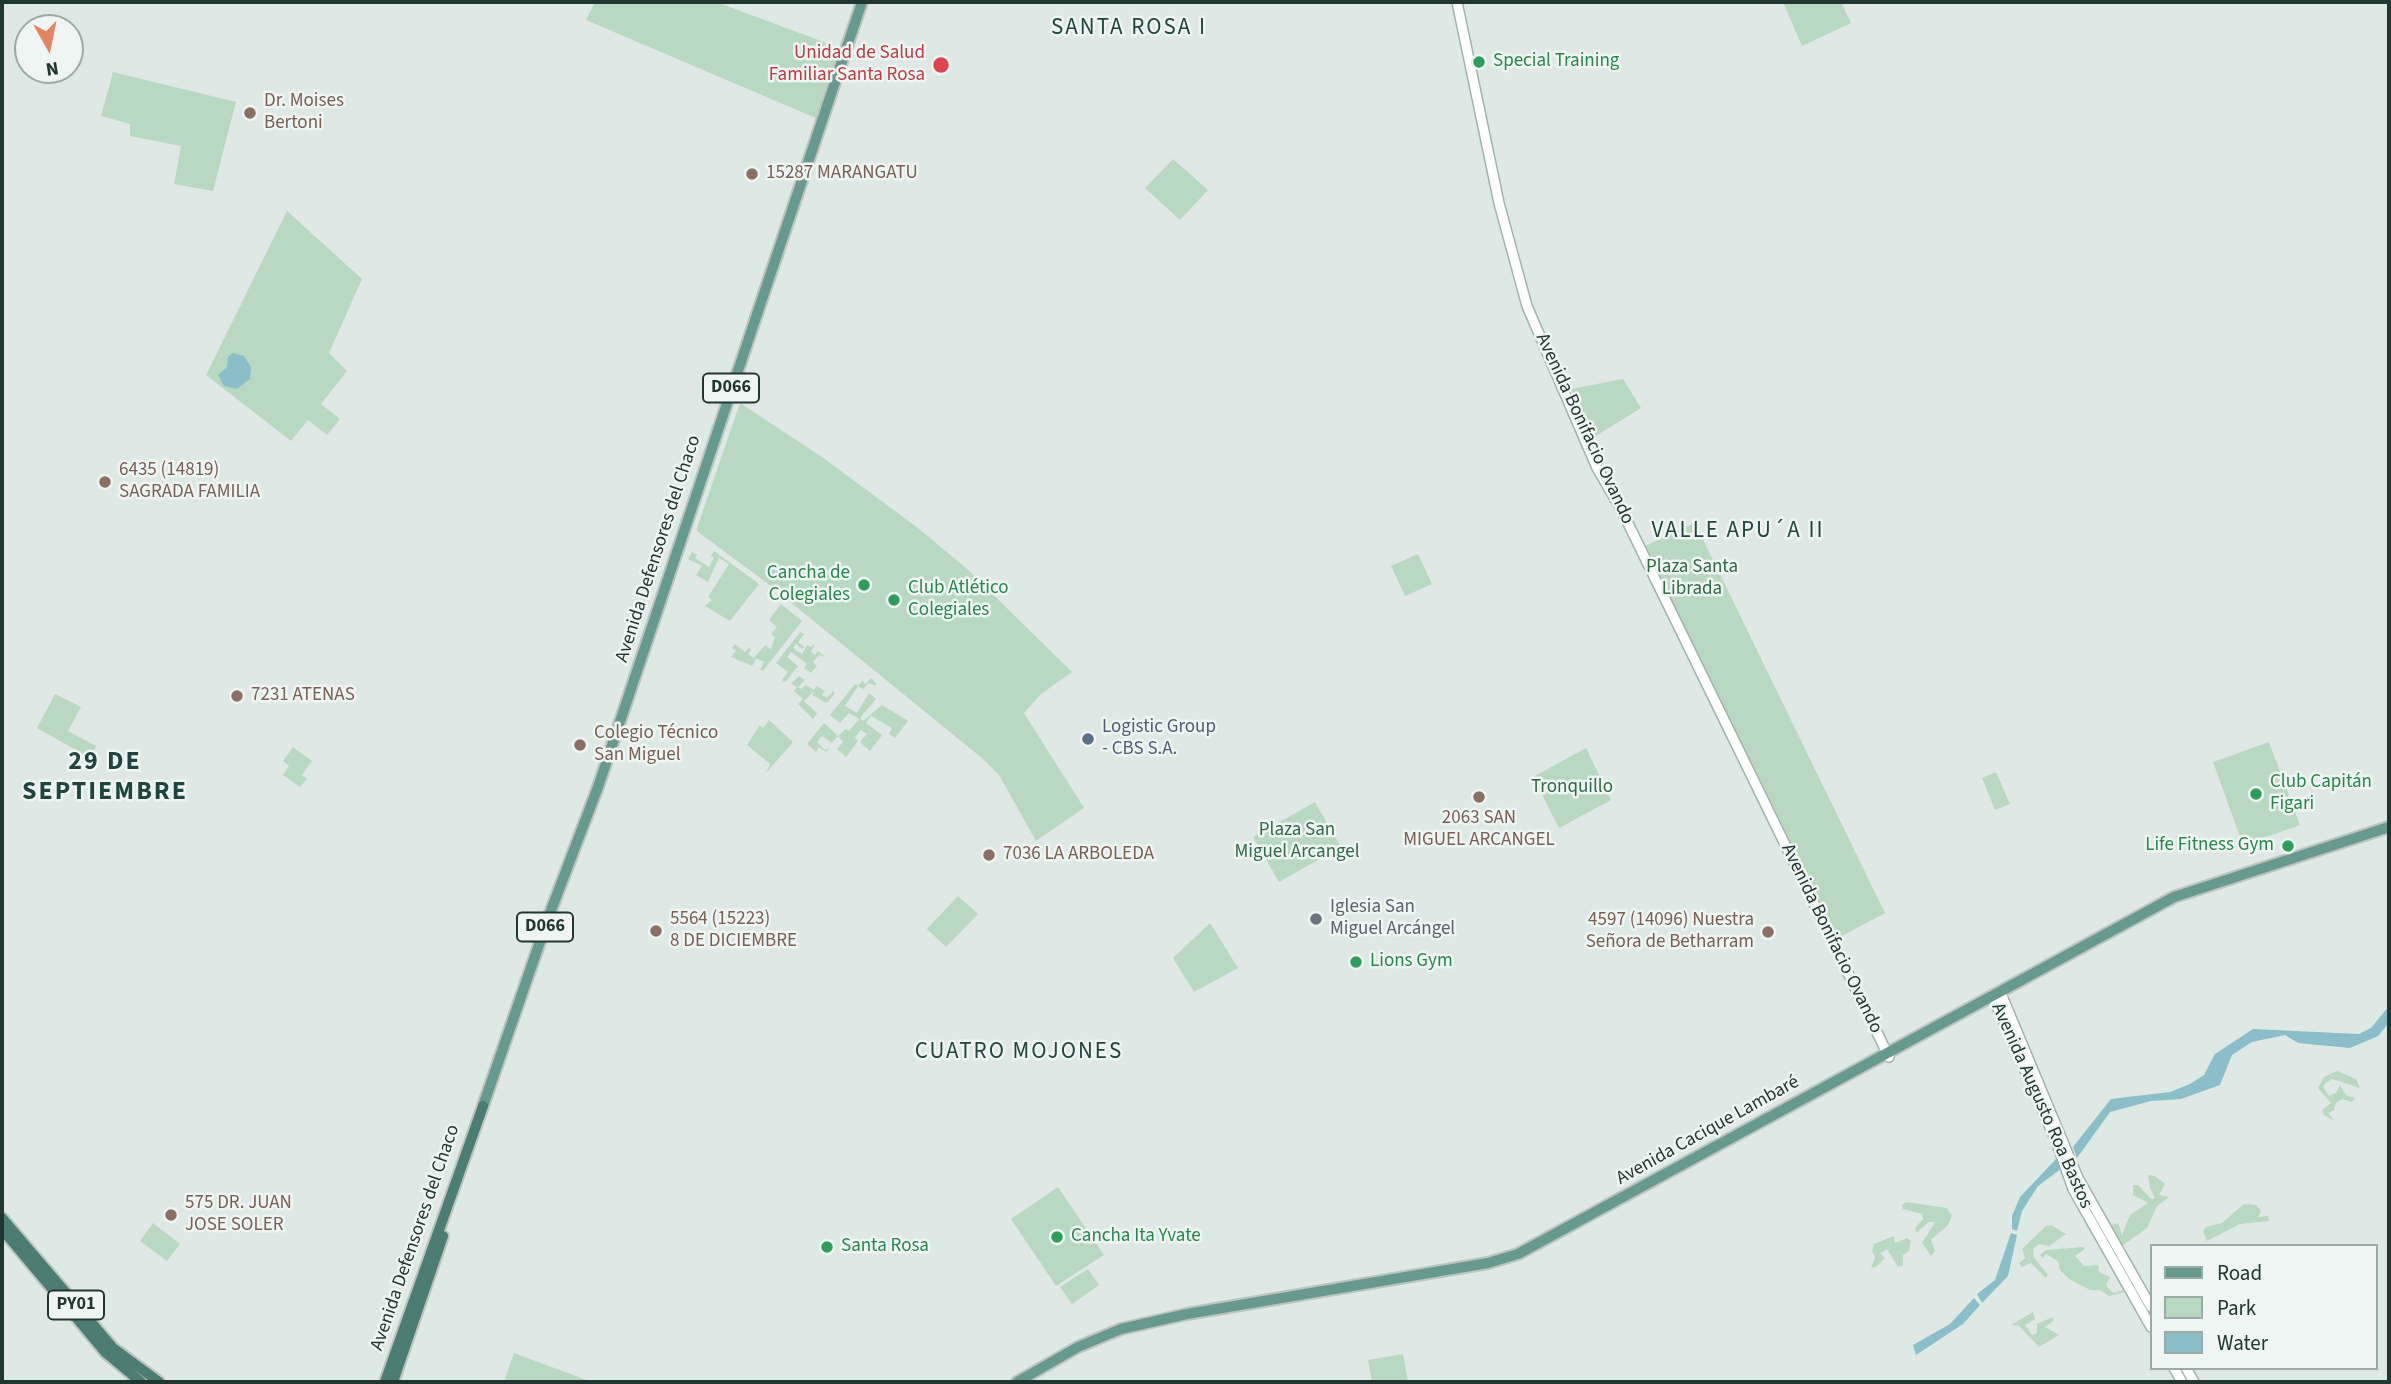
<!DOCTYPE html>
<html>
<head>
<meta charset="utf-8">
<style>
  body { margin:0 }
  #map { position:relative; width:2391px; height:1384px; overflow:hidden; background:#dee8e4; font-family:"Source Sans 3",sans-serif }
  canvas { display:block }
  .frame { position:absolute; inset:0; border:4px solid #213631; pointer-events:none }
  .legend { position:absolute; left:2150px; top:1244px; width:228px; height:126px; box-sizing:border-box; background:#eef5f2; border:2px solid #9ca9a5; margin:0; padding:9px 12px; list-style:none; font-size:21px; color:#213631 }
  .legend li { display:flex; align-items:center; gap:14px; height:35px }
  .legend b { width:35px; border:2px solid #9ca9a5 }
  .north { position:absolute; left:14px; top:14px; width:70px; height:70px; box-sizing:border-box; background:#eef5f2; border:2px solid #9ca9a5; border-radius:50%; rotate:171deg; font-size:19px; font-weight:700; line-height:28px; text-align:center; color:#213631 }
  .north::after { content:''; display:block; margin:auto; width:24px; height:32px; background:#e58460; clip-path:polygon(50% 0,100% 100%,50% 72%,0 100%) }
</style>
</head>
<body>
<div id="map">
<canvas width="2391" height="1384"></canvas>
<div class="frame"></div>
<ul class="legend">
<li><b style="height:9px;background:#679a8e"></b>Road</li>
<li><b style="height:19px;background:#b9d8c2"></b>Park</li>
<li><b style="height:19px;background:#8abec9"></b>Water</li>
</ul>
<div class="north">N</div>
</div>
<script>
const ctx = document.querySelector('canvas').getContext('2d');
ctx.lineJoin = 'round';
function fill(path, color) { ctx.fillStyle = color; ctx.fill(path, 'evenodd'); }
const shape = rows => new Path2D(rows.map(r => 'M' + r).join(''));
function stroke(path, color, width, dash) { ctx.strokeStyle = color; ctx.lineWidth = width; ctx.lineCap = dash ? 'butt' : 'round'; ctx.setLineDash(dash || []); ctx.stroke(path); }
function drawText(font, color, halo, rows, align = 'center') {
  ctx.font = font + ' "Source Sans 3",sans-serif'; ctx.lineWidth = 5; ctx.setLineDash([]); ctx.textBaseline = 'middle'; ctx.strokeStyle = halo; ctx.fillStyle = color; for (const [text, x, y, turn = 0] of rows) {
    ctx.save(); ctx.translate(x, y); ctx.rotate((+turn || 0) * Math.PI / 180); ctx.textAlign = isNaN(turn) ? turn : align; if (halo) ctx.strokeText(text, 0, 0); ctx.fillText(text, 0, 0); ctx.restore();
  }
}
fill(shape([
  [595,2,716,2,843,49,818,119,586,20],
  [1783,2,1841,2,1851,23,1802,46],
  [113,72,236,102,213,191,174,184,181,146,130,136,130,124,101,116],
  [1173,159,1208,190,1180,220,1145,188],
  [287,211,362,279,329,353,347,371,321,404,340,419,327,435,308,420,291,441,206,375],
  [1623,379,1641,408,1594,437,1571,389],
  [740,403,822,457,918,528,966,568,1072,672,1041,694,1024,713,1084,808,1036,841,999,775,983,759,767,583,698,532,697,528],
  [1695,523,1885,913,1838,938,1645,546],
  [714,551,759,584,730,621,705,606,712,600,708,597,729,564,719,558,708,582,696,575,702,566,688,559,692,552,697,555,695,558,709,567,714,558,711,556],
  [1418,554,1432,584,1405,596,1391,566],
  [781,604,802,621,763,671,760,670,764,662,756,658,752,666,731,657,736,651,732,648,735,644,745,652,749,648,751,650,748,654,754,658,765,645,771,649,775,637,771,634,777,627,769,620],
  [800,632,804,634,798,642,804,647,802,649,796,644,793,648,802,654,807,645,811,647,815,643,811,652,815,655,818,651,825,657,819,655,813,662,817,666,811,673,804,668,807,664,791,652,787,657,798,666,785,682,782,680,788,672,776,663],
  [799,676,805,680,798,687,801,689,806,685,814,690,817,686,825,691,822,695,827,698,833,691,835,693,827,703,812,695,814,691,804,701,817,713,813,719,798,704,803,699,794,691,797,687,791,684],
  [871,678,877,684,875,686,869,683,863,689,858,686,845,706,857,713,869,693,876,699,860,718,863,721,882,705,908,721,895,738,889,734,892,728,871,716,866,723,882,735,870,751,860,742,867,734,861,730,855,737,858,741,846,757,837,749,843,742,838,736,832,743,822,736,817,742,825,750,830,748,826,752,819,747,816,752,807,744,824,723,838,736,846,729,849,731,859,719,849,713,840,723,830,715,855,684,858,686,862,681,866,684],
  [55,694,81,707,68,731,96,746,90,758,37,728],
  [769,720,793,742,766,773,770,764,747,745,760,725,763,728],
  [2269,742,2300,825,2243,845,2213,762],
  [293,747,312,761,302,775,307,779,300,787,283,775,289,766,283,761],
  [1586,748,1611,800,1559,828,1533,777],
  [1996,772,2010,804,1995,810,1982,778],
  [1315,802,1341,847,1279,882,1253,837],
  [958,896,978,914,946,947,927,929],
  [1210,923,1238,968,1194,992,1173,958],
  [2337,1071,2356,1079,2360,1088,2332,1079,2325,1083,2323,1087,2329,1096,2336,1093,2340,1085,2346,1095,2355,1098,2352,1102,2342,1099,2336,1103,2334,1110,2328,1113,2335,1121,2324,1115,2322,1110,2331,1103,2318,1088,2324,1077],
  [2148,1175,2155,1176,2165,1184,2159,1195,2169,1197,2157,1206,2147,1228,2122,1246,2132,1284,2092,1213,2113,1234,2112,1225,2118,1223,2122,1235,2130,1215,2148,1203,2133,1195,2133,1185,2138,1185,2151,1199,2155,1198,2150,1188],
  [1058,1187,1104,1255,1056,1286,1011,1219],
  [1906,1202,1947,1208,1952,1216,1948,1225,1931,1240,1935,1251,1931,1256,1922,1243,1935,1222,1929,1222,1916,1233,1915,1228,1923,1219,1922,1214,1903,1209,1902,1205],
  [2244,1204,2256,1205,2261,1211,2258,1217,2268,1216,2269,1221,2240,1224,2207,1241,2203,1231,2206,1227,2222,1223],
  [153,1223,180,1244,167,1261,140,1241],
  [2051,1225,2066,1234,2049,1246,2039,1244,2033,1249,2034,1258,2048,1275,2046,1278,2031,1263,2022,1267,2019,1263,2025,1258,2022,1249,2046,1226],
  [1894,1236,1895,1243,1907,1238,1911,1241,1909,1251,1903,1255,1903,1265,1898,1267,1887,1249,1880,1253,1885,1258,1876,1267,1871,1268,1875,1257,1872,1251,1874,1244],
  [2083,1247,2085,1249,2075,1256,2084,1266,2098,1265,2099,1272,2110,1277,2106,1285,2109,1289,2114,1293,2125,1289,2126,1292,2109,1296,2100,1290,2090,1290,2069,1279,2060,1270,2058,1261,2046,1254,2043,1258,2040,1255,2046,1250],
  [1088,1269,1099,1285,1072,1304,1060,1287],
  [2033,1312,2035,1319,2025,1325,2032,1335,2037,1333,2037,1324,2053,1317,2053,1321,2045,1327,2059,1335,2039,1347,2019,1326,2011,1325],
  [514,1353,573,1375,592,1382,515,1382,505,1379],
  [1403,1354,1408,1382,1372,1382,1368,1360]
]), '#b9d8c2');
fill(shape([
  [233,353,244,356,251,367,250,379,237,389,224,386,218,375,227,367,228,357],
  [2389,1006,2389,1023,2378,1036,2350,1048,2298,1043,2285,1035,2252,1042,2232,1055,2220,1085,2181,1099,2151,1101,2110,1112,2077,1158,2073,1147,2111,1099,2170,1092,2190,1084,2204,1075,2215,1054,2253,1029,2359,1034,2371,1028],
  [2057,1158,2062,1168,2038,1186,2022,1211,2017,1231,2012,1229,2012,1216,2020,1197],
  [2011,1233,2017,1235,2008,1276,1982,1303,1977,1294,1995,1280],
  [1974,1298,1980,1305,1963,1324,1916,1355,1913,1345,1950,1324]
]), '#8abec9');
const secondary = shape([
  [1457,2,1499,203,1527,306,1597,468,1622,511,1889,1057],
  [2000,991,2078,1178,2151,1307],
  [1992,995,2056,1141,2073,1189,2151,1327],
  [2174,1368,2182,1382],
  [2186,1368,2194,1382]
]);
const primary = shape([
  [483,1106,550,913,598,787,862,2],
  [1017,1382,1078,1347,1121,1329,1187,1314,1488,1263,1518,1254,2174,897,2389,827]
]);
const trunk = shape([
  [2,1218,113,1348,159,1382],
  [2,1229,106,1353,141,1382],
  [385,1382,483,1106],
  [393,1382,443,1236]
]);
stroke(secondary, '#9fb3ac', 12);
stroke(primary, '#bcc3c1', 14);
stroke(trunk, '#bcc3c1', 14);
stroke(secondary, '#fff', 9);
stroke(primary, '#679a8e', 10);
stroke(trunk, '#4c7d72', 10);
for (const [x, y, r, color] of [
  [1479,62,7,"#2e9e5b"],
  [941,65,9,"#e0444e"],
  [250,113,7,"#8d6e63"],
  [752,174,7,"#8d6e63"],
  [105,482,7,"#8d6e63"],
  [864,585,7,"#2e9e5b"],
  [894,600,7,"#2e9e5b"],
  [237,696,7,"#8d6e63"],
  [1088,739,7,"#5c6f8a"],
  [580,745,7,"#8d6e63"],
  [2256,794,7,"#2e9e5b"],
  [1479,797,7,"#8d6e63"],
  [2288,846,7,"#2e9e5b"],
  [989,855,7,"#8d6e63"],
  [1316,919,7,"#6b7280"],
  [656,931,7,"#8d6e63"],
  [1768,932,7,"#8d6e63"],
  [1356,962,7,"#2e9e5b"],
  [171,1215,7,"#8d6e63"],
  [1057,1237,7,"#2e9e5b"],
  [827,1247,7,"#2e9e5b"]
]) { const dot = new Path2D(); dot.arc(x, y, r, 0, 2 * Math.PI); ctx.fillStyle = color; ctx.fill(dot); stroke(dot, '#eef5f2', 2.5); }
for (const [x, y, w] of [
  [731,388,56],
  [545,927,56],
  [76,1305,56]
]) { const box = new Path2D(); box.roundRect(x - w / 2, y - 14.5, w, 29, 5); ctx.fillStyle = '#eef5f2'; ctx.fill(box); stroke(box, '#213631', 2); }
drawText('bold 18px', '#213631', null, [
  ["D066",731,388],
  ["D066",545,927],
  ["PY01",76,1305]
]);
drawText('19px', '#be3a42', '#eef5f2', [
  ["Unidad de Salud",925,54],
  ["Familiar Santa Rosa",925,76]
], 'right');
drawText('19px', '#27864d', '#eef5f2', [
  ["Special Training",1493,62],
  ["Cancha de",850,574,"right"],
  ["Colegiales",850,596,"right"],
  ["Club Atlético",908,589],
  ["Colegiales",908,611],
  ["Club Capitán",2270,783],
  ["Figari",2270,805],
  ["Life Fitness Gym",2274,846,"right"],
  ["Lions Gym",1370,962],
  ["Cancha Ita Yvate",1071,1237],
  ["Santa Rosa",841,1247]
], 'left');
drawText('19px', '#785e54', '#eef5f2', [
  ["Dr. Moises",264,102],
  ["Bertoni",264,124],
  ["15287 MARANGATU",766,174],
  ["6435 (14819)",119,471],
  ["SAGRADA FAMILIA",119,493],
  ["7231 ATENAS",251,696],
  ["Colegio Técnico",594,734],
  ["San Miguel",594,756],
  ["2063 SAN",1479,819,"center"],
  ["MIGUEL ARCANGEL",1479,841,"center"],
  ["7036 LA ARBOLEDA",1003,855],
  ["5564 (15223)",670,920],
  ["8 DE DICIEMBRE",670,942],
  ["4597 (14096) Nuestra",1754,921,"right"],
  ["Señora de Betharram",1754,943,"right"],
  ["575 DR. JUAN",185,1204],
  ["JOSE SOLER",185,1226]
], 'left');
drawText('19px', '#213631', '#eef5f2', [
  ["Avenida Bonifacio Ovando",1584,429,65],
  ["Avenida Defensores del Chaco",659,549,-72],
  ["Avenida Bonifacio Ovando",1831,939,64],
  ["Avenida Augusto Roa Bastos",2041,1106,66],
  ["Avenida Cacique Lambaré",1708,1131,-29],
  ["Avenida Defensores del Chaco",416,1238,-71]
]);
drawText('19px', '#2f6947', '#eef5f2', [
  ["Plaza Santa",1692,568],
  ["Librada",1692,590],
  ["Tronquillo",1572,788],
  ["Plaza San",1297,831],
  ["Miguel Arcangel",1297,853]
]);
drawText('19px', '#4e5e75', '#eef5f2', [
  ["Logistic Group",1102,728],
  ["- CBS S.A.",1102,750]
], 'left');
drawText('19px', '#5b616d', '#eef5f2', [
  ["Iglesia San",1330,908],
  ["Miguel Arcángel",1330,930]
], 'left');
ctx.letterSpacing = '2px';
drawText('23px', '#1f463e', '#eef5f2', [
  ["SANTA ROSA I",1129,29],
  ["VALLE APU´A II",1738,532],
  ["CUATRO MOJONES",1019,1053]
]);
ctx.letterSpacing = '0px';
ctx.letterSpacing = '2px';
drawText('bold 26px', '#1f463e', '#eef5f2', [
  ["29 DE",105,763],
  ["SEPTIEMBRE",105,793]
]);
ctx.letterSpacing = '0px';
</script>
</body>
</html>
